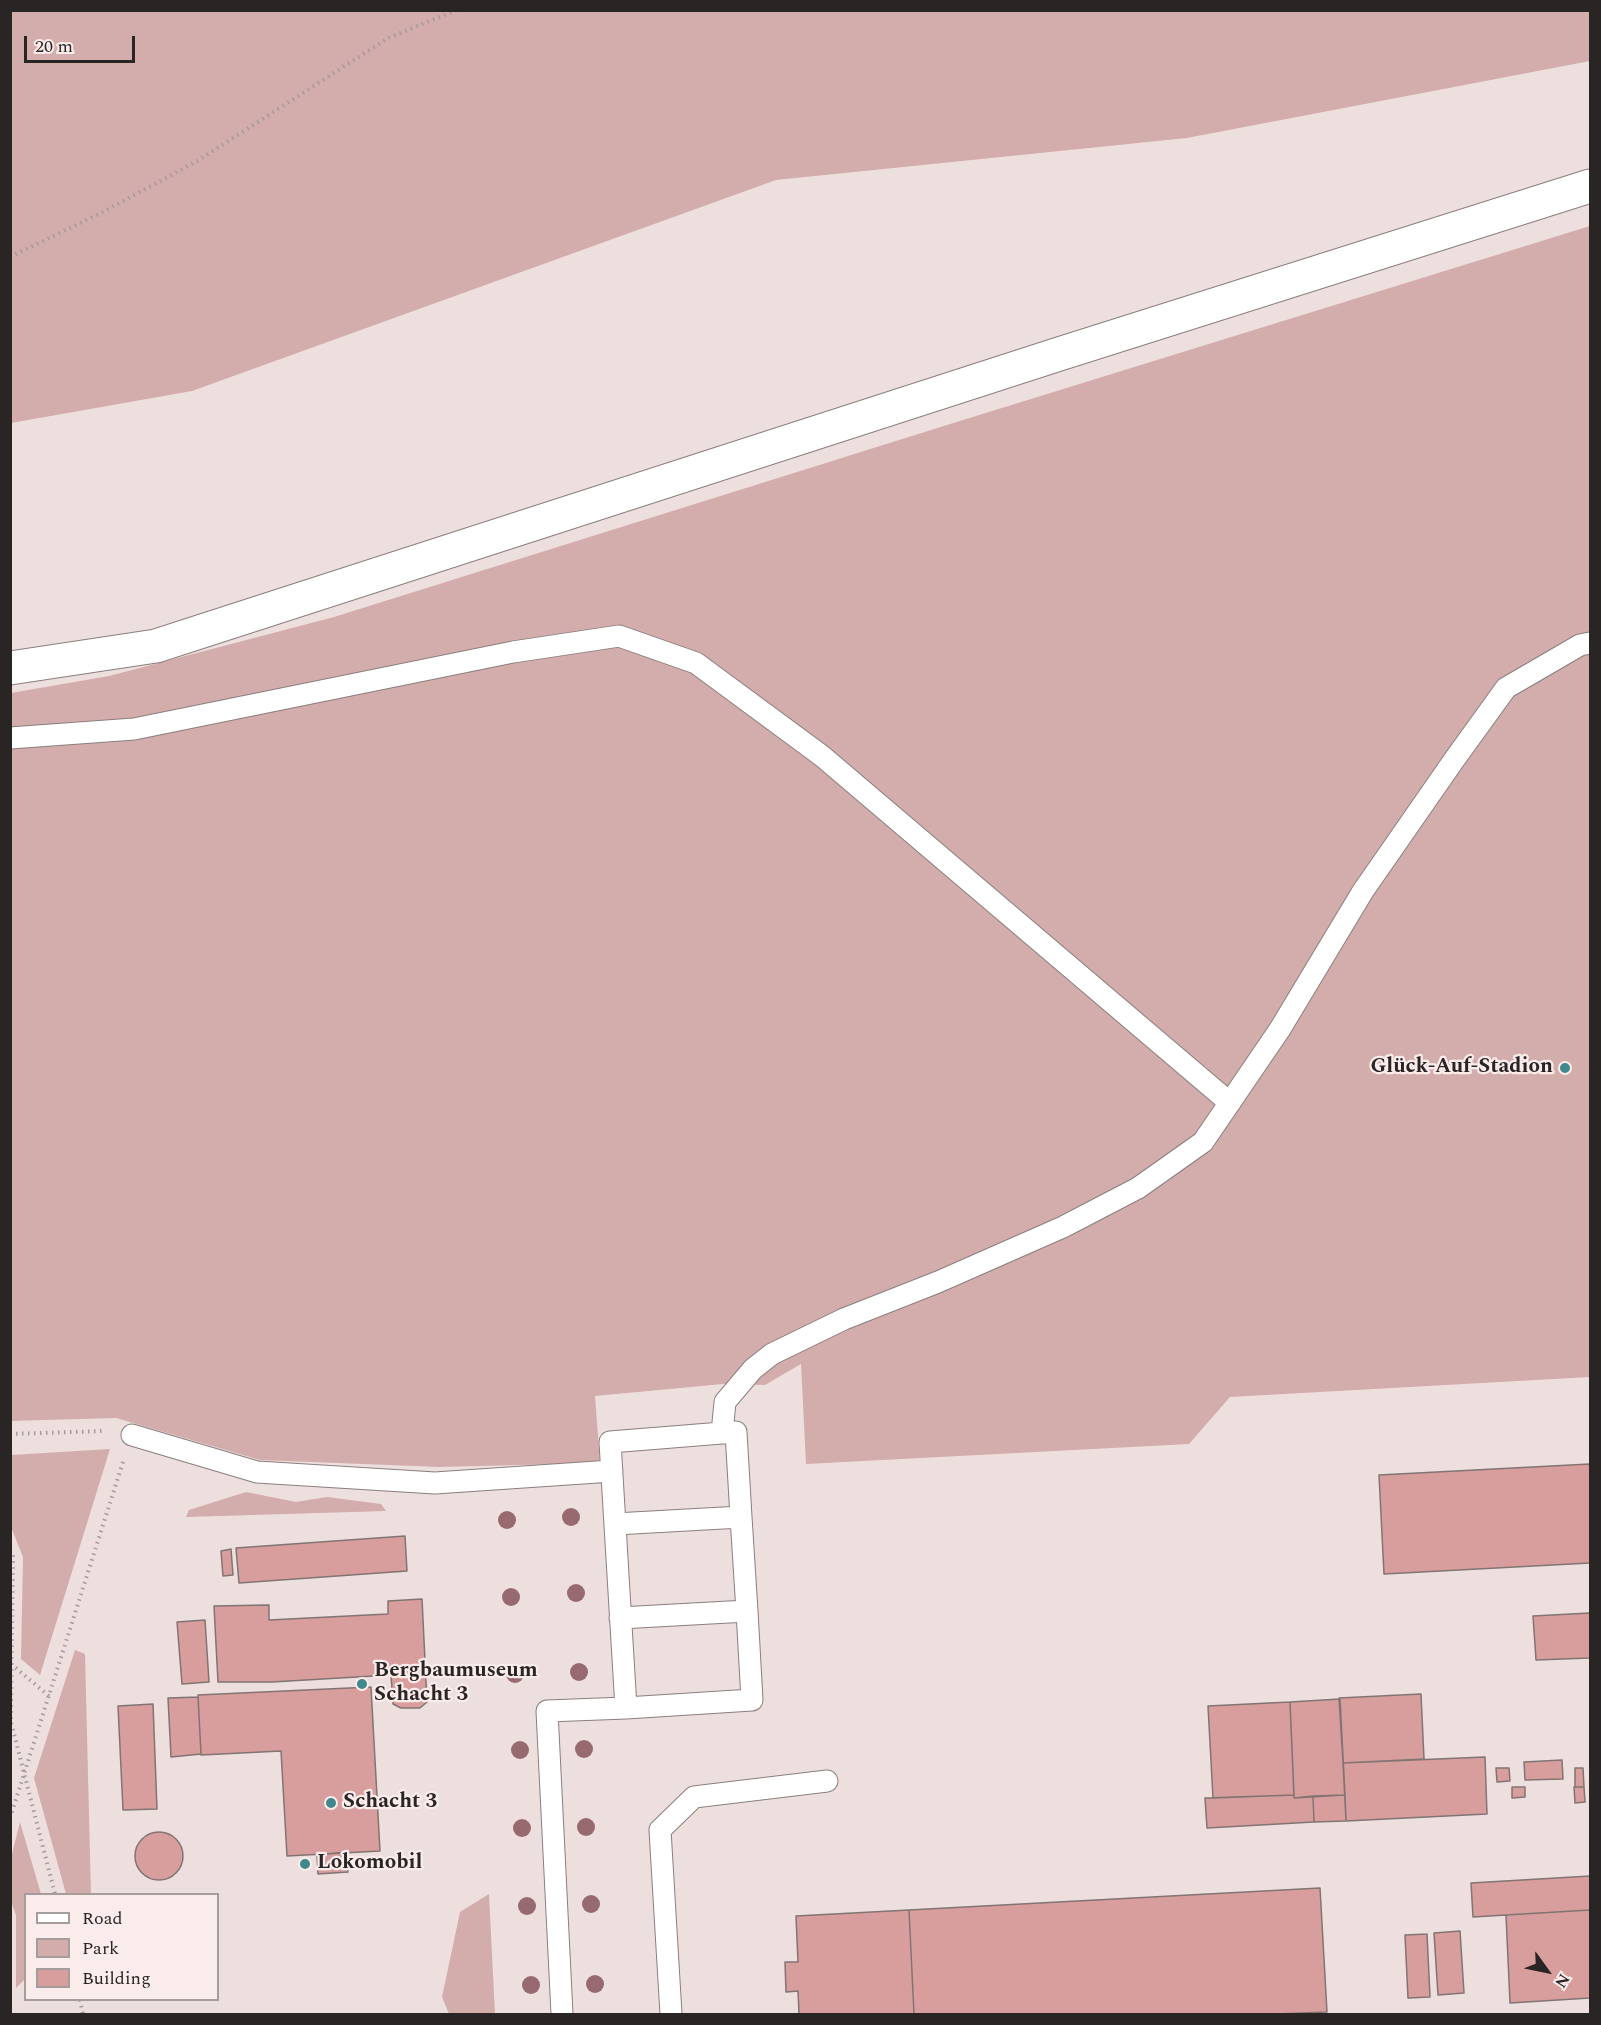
<!DOCTYPE html>
<html>
<head>
<meta charset="utf-8">
<style>
  body { margin:0 }
  #map { position:relative; width:1601px; height:2025px; overflow:hidden; background:#eedfdf; font-family:Spectral,serif }
  canvas { display:block }
  .frame { position:absolute; inset:0; border:12px solid #2a2525; pointer-events:none }
  .legend { position:absolute; left:24px; top:1893px; width:195px; height:108px; box-sizing:border-box; background:#fbecec; border:2px solid #a79c9c; margin:0; padding:8px 10px; list-style:none; font-size:18px; color:#2a2525 }
  .legend li { display:flex; align-items:center; gap:12px; height:30px }
  .legend b { width:30px; border:2px solid #a79c9c }
  .north { position:absolute; left:1517px; top:1941px; width:60px; height:60px; -webkit-text-stroke:4px #fbecec; paint-order:stroke; rotate:123deg; font-size:16px; font-weight:700; line-height:24px; text-align:center; color:#2a2525 }
  .north::after { content:''; display:block; margin:auto; width:21px; height:27px; background:#2a2525; clip-path:polygon(50% 0,100% 100%,50% 72%,0 100%) }
  .scale { position:absolute; left:24px; top:36px; width:111px; height:27px; box-sizing:border-box; border:3px solid #2a2525; border-top:0; padding-left:8px; font-size:18px; line-height:21px; white-space:nowrap; color:#2a2525; -webkit-text-stroke:4px #fbecec; paint-order:stroke }
</style>
</head>
<body>
<div id="map">
<canvas width="1601" height="2025"></canvas>
<div class="frame"></div>
<ul class="legend">
<li><b style="height:8px;background:#fff"></b>Road</li>
<li><b style="height:16px;background:#d3adac"></b>Park</li>
<li><b style="height:16px;background:#d89e9d"></b>Building</li>
</ul>
<div class="north">N</div>
<div class="scale">20 m</div>
</div>
<script>
const ctx = document.querySelector('canvas').getContext('2d');
ctx.lineJoin = 'round';
function fill(path, color) { ctx.fillStyle = color; ctx.fill(path, 'evenodd'); }
const shape = rows => new Path2D(rows.map(r => 'M' + r).join(''));
function stroke(path, color, width, dash) { ctx.strokeStyle = color; ctx.lineWidth = width; ctx.lineCap = dash ? 'butt' : 'round'; ctx.setLineDash(dash || []); ctx.stroke(path); }
function drawText(font, color, halo, rows, align = 'center') {
  ctx.font = font + ' Spectral,serif'; ctx.lineWidth = 4.5; ctx.setLineDash([]); ctx.textBaseline = 'middle'; ctx.strokeStyle = halo; ctx.fillStyle = color; for (const [text, x, y, turn = 0] of rows) {
    ctx.save(); ctx.translate(x, y); ctx.rotate((+turn || 0) * Math.PI / 180); ctx.textAlign = isNaN(turn) ? turn : align; if (halo) ctx.strokeText(text, 0, 0); ctx.fillText(text, 0, 0); ctx.restore();
  }
}
fill(shape([
  [11,10,1590,10,1590,61,1187,138,776,180,192,391,11,423],
  [1590,226,1590,1377,1230,1397,1189,1444,806,1464,801,1364,765,1385,723,1384,595,1396,600,1463,439,1467,260,1460,116,1418,11,1421,11,693,109,676,334,617,963,420],
  [110,1449,40,1675,21,1659,23,1557,11,1527,11,1455],
  [246,1492,296,1502,327,1497,381,1504,386,1511,186,1517,189,1510],
  [75,1650,85,1654,91,1894,66,1894,34,1778],
  [20,1822,41,1894,26,1894,25,1979,16,1988,16,1915,11,1901,10,1862],
  [489,1894,495,2014,449,2014,442,1997,460,1912]
]), '#d3adac');
const building = shape([
  [1590,1464,1590,1563,1384,1574,1379,1475,1590,1464],
  [405,1536,407,1571,239,1583,236,1548,405,1536],
  [231,1549,233,1575,223,1576,221,1551,231,1549],
  [422,1599,427,1702,420,1708,401,1708,393,1704,391,1675,272,1682,218,1682,214,1606,269,1605,269,1620,388,1614,388,1601,422,1599],
  [1590,1613,1590,1658,1536,1660,1533,1616,1590,1613],
  [205,1620,209,1682,182,1684,177,1622,205,1620],
  [371,1687,380,1851,287,1856,281,1751,201,1755,198,1695,371,1687],
  [1421,1694,1424,1759,1343,1763,1339,1698,1421,1694],
  [198,1697,201,1754,171,1757,168,1698,198,1697],
  [1340,1699,1345,1795,1294,1798,1290,1702,1340,1699],
  [1290,1702,1294,1795,1213,1798,1208,1706,1290,1702],
  [153,1704,157,1809,123,1810,118,1706,153,1704],
  [1485,1757,1487,1814,1346,1821,1343,1763,1485,1757],
  [1562,1760,1563,1779,1525,1780,1524,1762,1562,1760],
  [1496,1768,1509,1768,1510,1781,1497,1782,1496,1768],
  [1575,1768,1583,1768,1584,1787,1575,1787,1575,1768],
  [1512,1787,1525,1787,1525,1797,1512,1798,1512,1787],
  [1574,1787,1584,1787,1585,1802,1575,1803,1574,1787],
  [1294,1795,1294,1798,1313,1796,1314,1822,1207,1828,1205,1798,1294,1795],
  [1345,1795,1346,1821,1314,1822,1313,1796,1345,1795],
  '135 1856a24 24 0 1 1 48 0a24 24 0 1 1-48 0Z',
  [346,1852,348,1872,318,1874,317,1855,346,1852],
  [1590,1876,1590,1910,1473,1917,1471,1883,1590,1876],
  [1320,1888,1327,2012,1277,2014,914,2014,909,1910,1320,1888],
  [909,1910,914,2014,799,2014,798,1991,786,1992,785,1962,798,1962,796,1916,909,1910],
  [1590,1910,1590,1998,1510,2003,1506,1915,1590,1910],
  [1460,1931,1464,1993,1438,1995,1434,1933,1460,1931],
  [1427,1934,1430,1997,1408,1998,1405,1935,1427,1934]
]);
fill(building, '#d89e9d');
stroke(building, '#817473', 1.5);
const service = shape([
  [10,738,134,729,513,652,619,636,696,663,822,756,1230,1103],
  [722,1433,736,1432,741,1517],
  [132,1435,257,1472,435,1483,612,1471],
  [615,1524,741,1517,747,1611],
  [620,1618,747,1611,752,1700,626,1708],
  [562,2014,547,1711,626,1708,610,1442,722,1433,725,1402,753,1369,772,1354,844,1319,938,1282,1063,1227,1138,1188,1203,1142,1280,1029,1363,891,1454,760,1506,688,1580,645,1590,643],
  [671,2014,660,1830,694,1797,827,1781]
]);
const secondary = shape([
  [10,668,156,646,1056,355,1590,186]
]);
stroke(service, '#8b7e7e', 23);
stroke(secondary, '#8b7e7e', 35);
stroke(shape([
  [10,257,101,213,199,160,388,38,457,10],
  [10,1434,103,1431],
  [10,1550,13,1555,11,1722,55,1894],
  [11,1664,49,1696],
  [10,1818,123,1462],
  [80,2000,83,2014]
]), '#a69a9a', 4, [1.5, 4.5]);
stroke(service, '#fff', 21);
stroke(secondary, '#fff', 33);
ctx.fillStyle = '#976a6f';
for (const [x, y] of [
  [571,1517],
  [507,1520],
  [576,1593],
  [511,1597],
  [579,1672],
  [515,1674],
  [584,1749],
  [520,1750],
  [586,1827],
  [522,1828],
  [591,1904],
  [527,1906],
  [595,1984],
  [531,1985]
]) { ctx.beginPath(); ctx.arc(x, y, 9, 0, 2 * Math.PI); ctx.fill(); }
for (const [x, y, r, color] of [
  [1565,1068,6,"#40888c"],
  [362,1684,6,"#40888c"],
  [331,1803,6,"#40888c"],
  [305,1864,6,"#40888c"]
]) { const dot = new Path2D(); dot.arc(x, y, r, 0, 2 * Math.PI); ctx.fillStyle = color; ctx.fill(dot); stroke(dot, '#fbecec', 2); }
drawText('bold 21px', '#2a2525', '#fbecec', [
  ["Glück-Auf-Stadion",1553,1068,"right"],
  ["Bergbaumuseum",374,1672],
  ["Schacht 3",374,1696],
  ["Schacht 3",343,1803],
  ["Lokomobil",317,1864]
], 'left');
</script>
</body>
</html>
